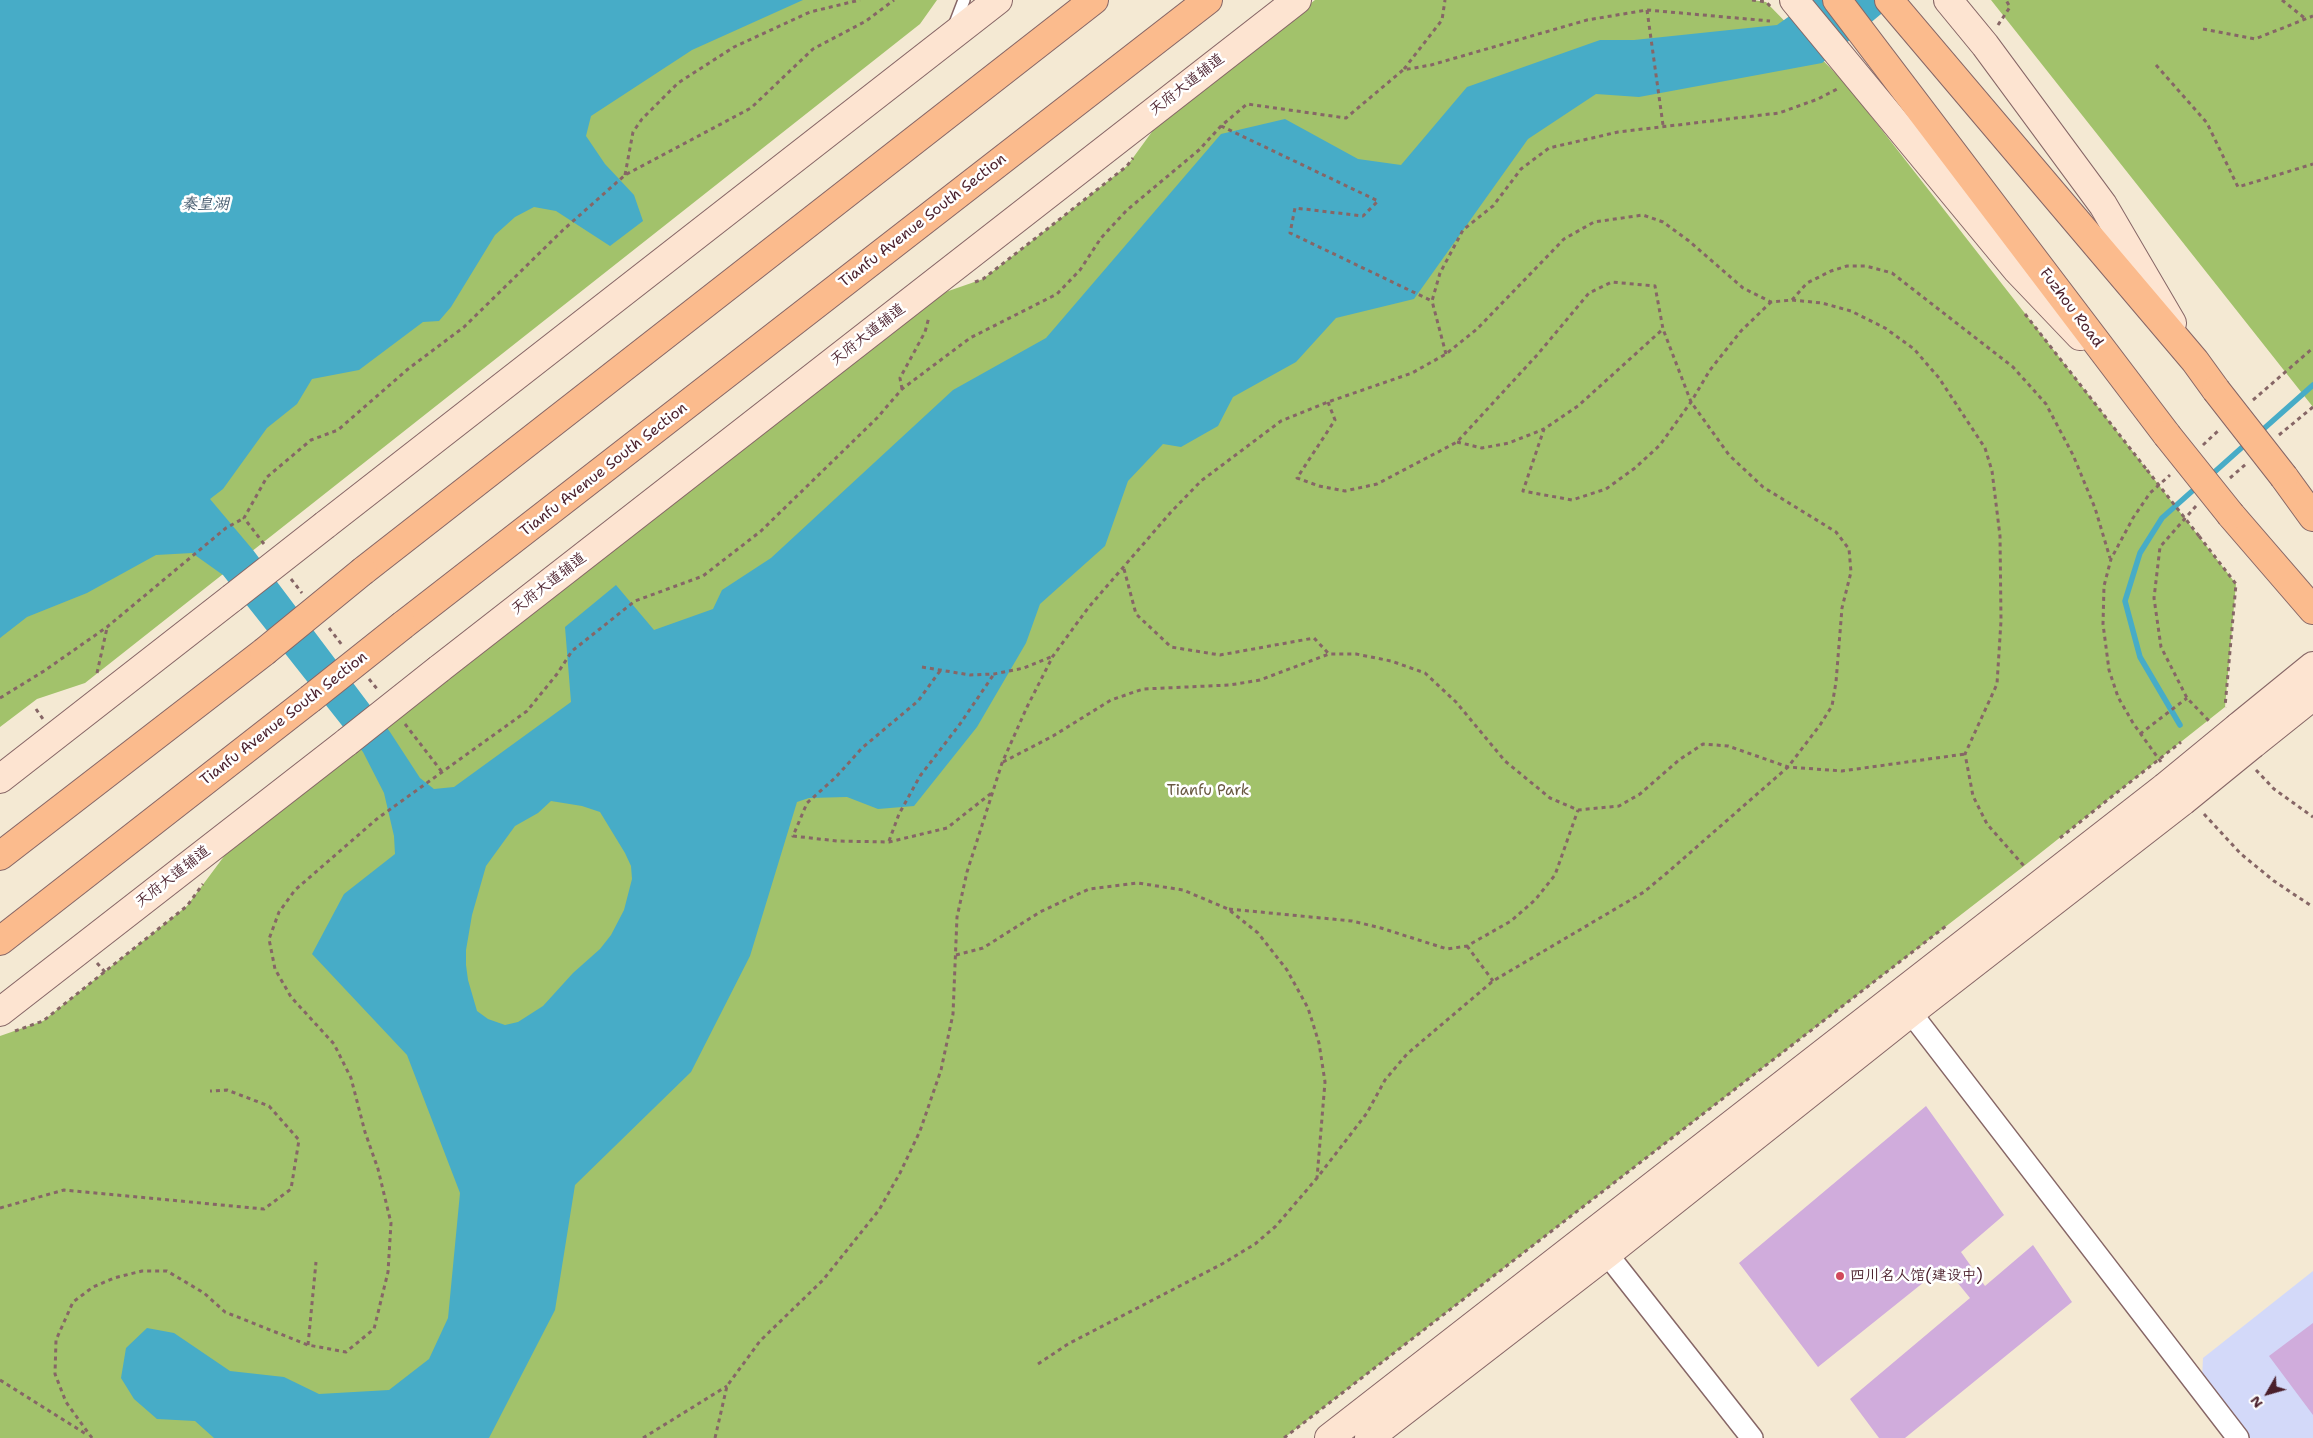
<!DOCTYPE html>
<html>
<head>
<meta charset="utf-8">
<style>
  body { margin:0 }
  #map { position:relative; width:2313px; height:1438px; overflow:hidden; background:#f4e9d3; font-family:"Shantell Sans",sans-serif }
  canvas { display:block }
  .north { position:absolute; left:2243px; top:1368px; width:50px; height:50px; -webkit-text-stroke:4px #fff; paint-order:stroke; rotate:232deg; font-size:14px; font-weight:700; line-height:20px; text-align:center; color:#4a1f2b }
  .north::after { content:''; display:block; margin:auto; width:18px; height:22px; background:#4a1f2b; clip-path:polygon(50% 0,100% 100%,50% 72%,0 100%) }
</style>
</head>
<body>
<div id="map">
<canvas width="2313" height="1438"></canvas>
<div class="north">N</div>
</div>
<script>
const ctx = document.querySelector('canvas').getContext('2d');
ctx.lineJoin = 'round';
function fill(path, color) { ctx.fillStyle = color; ctx.fill(path, 'evenodd'); }
const shape = rows => new Path2D(rows.map(r => 'M' + r).join(''));
function stroke(path, color, width, dash) { ctx.strokeStyle = color; ctx.lineWidth = width; ctx.lineCap = dash ? 'butt' : 'round'; ctx.setLineDash(dash || []); ctx.stroke(path); }
function drawText(font, color, halo, rows, align = 'center') {
  ctx.font = font + ' "Shantell Sans","LXGW WenKai TC",sans-serif'; ctx.lineWidth = 5; ctx.setLineDash([]); ctx.textBaseline = 'middle'; ctx.strokeStyle = halo; ctx.fillStyle = color; for (const [text, x, y, turn = 0] of rows) {
    ctx.save(); ctx.translate(x, y); ctx.rotate((+turn || 0) * Math.PI / 180); ctx.textAlign = isNaN(turn) ? turn : align; if (halo) ctx.strokeText(text, 0, 0); ctx.fillText(text, 0, 0); ctx.restore();
  }
}
fill(shape([
  [2313,1271,2313,1438,2248,1438,2202,1379,2203,1358]
]), '#d3d9f9');
fill(shape([
  [0,0,937,0,920,24,85,683,37,699,0,727],
  [1315,0,1752,0,1766,2,1846,84,2236,584,2225,707,2024,866,1284,1438,0,1438,0,1036,43,1021,187,906,225,855,934,296,983,279,1046,230,1127,166,1162,118],
  [1991,0,2313,0,2313,407]
]), '#a2c26b');
fill(shape([
  [0,0,803,0,692,50,591,116,586,136,605,164,634,195,643,221,610,246,556,211,534,207,515,217,495,235,451,307,439,321,423,322,359,370,312,379,297,404,267,428,223,489,210,499,253,550,390,732,420,778,434,789,454,787,571,702,565,627,616,585,654,630,713,609,722,590,771,558,953,390,1046,338,1221,134,1285,119,1358,159,1401,165,1467,87,1600,40,1634,40,1777,25,1812,0,1898,0,1822,63,1639,97,1596,94,1528,139,1414,299,1336,318,1296,362,1233,397,1218,426,1181,447,1163,444,1128,481,1105,546,1040,604,1026,643,977,727,914,806,878,809,847,797,809,798,797,802,750,956,691,1072,575,1185,555,1310,489,1438,214,1438,195,1421,157,1419,134,1399,121,1378,126,1348,147,1328,174,1333,230,1371,284,1377,319,1394,389,1390,429,1359,448,1318,460,1193,407,1055,312,954,344,894,395,854,394,836,384,793,363,752,223,575,192,553,156,555,87,593,27,617,0,638],
  [551,801,582,806,600,812,625,853,631,866,632,879,624,910,611,935,600,949,573,973,543,1006,518,1022,505,1025,488,1019,477,1011,468,980,466,965,466,950,472,915,486,866,515,826,538,813]
]), '#47acc7');
stroke(shape([
  [2259,433,2313,385],
  [2210,476,2248,442],
  [2180,725,2140,657,2125,601,2140,553,2162,518,2199,485]
]), '#47acc7', 5.5);
fill(shape([
  [1926,1106,2004,1215,1961,1252,1985,1286,2033,1245,2072,1302,1905,1438,1879,1438,1850,1399,1970,1298,1944,1266,1818,1367,1739,1263],
  [2313,1323,2313,1415,2269,1356]
]), '#d0acdc');
const lane = shape([
  [954,26,964,0]
]);
const street = shape([
  [1901,1000,2238,1438],
  [1600,1240,1607,1254,1752,1438]
]);
const secondary = shape([
  [1794,0,2017,270,2080,336],
  [1948,0,1985,45,2103,205,2172,323],
  [325,525,998,0],
  [439,669,1297,0],
  [2238,727,2313,666],
  [2253,744,2313,696],
  [0,779,232,598],
  [0,1012,347,742],
  [1329,1438,2165,787],
  [1369,1438,1607,1254,1910,1013,2183,801]
]);
const primary = shape([
  [1837,0,2167,435],
  [1889,0,2195,361,2216,390],
  [2284,477,2313,517],
  [2231,515,2313,610]
]);
const highway = shape([
  [363,571,1094,0],
  [403,625,1208,0],
  [0,856,264,652],
  [0,941,310,699]
]);
stroke(lane, '#866666', 14);
stroke(street, '#866666', 24);
stroke(secondary, '#866666', 30);
stroke(primary, '#866666', 30);
stroke(highway, '#866666', 30);
stroke(shape([
  [1752,0,1766,2,1773,9],
  [2282,0,2307,20],
  [1647,10,1663,125],
  [1998,25,2010,7,2006,0],
  [2203,29,2255,39,2313,16],
  [2156,65,2207,123,2238,187,2313,164],
  [1404,69,1442,20,1445,0],
  [1221,126,1378,201,1363,216,1295,208,1290,233,1432,301],
  [625,175,633,132,642,119,678,83,734,47,810,12,860,0],
  [975,282,983,279,1046,230,1127,166,1133,158],
  [1792,300,1807,283,1831,271,1847,266,1866,266,1892,273,2013,367,2046,404,2073,455,2095,508,2110,558],
  [2025,314,2147,470],
  [1446,354,1432,301,1440,273,1463,230,1493,206,1521,169,1549,148,1618,132,1779,113,1818,99,1839,88],
  [902,389,900,378,925,332,929,317],
  [2253,400,2313,348],
  [1328,402,1335,420,1297,478,1319,486,1345,491,1377,484,1457,442,1538,354,1589,293,1612,282,1655,286,1663,329,1578,406,1544,429,1523,491,1572,500,1606,489,1635,468,1660,445,1691,402,1710,370,1741,331,1771,302],
  [2279,435,2313,407],
  [1457,442,1482,448,1509,443,1544,429],
  [2203,445,2220,429],
  [2230,478,2246,464],
  [2196,506,2160,547,2154,598,2161,647,2187,698,2210,722],
  [2199,536,2236,584,2225,707],
  [264,544,244,518,267,477,311,440,338,430,408,369,464,327,563,230,625,175,751,108,813,49,866,21,894,0],
  [1124,569,1136,614,1171,647,1220,655,1314,638,1329,654],
  [291,579,302,593],
  [329,628,342,645],
  [922,667,970,675,994,674,1024,668,1053,656],
  [940,671,918,701,862,748,836,777,807,803,793,836,837,841,889,842,947,828,994,791],
  [97,673,107,628],
  [369,679,378,690],
  [0,698,44,671,107,627,226,528,244,518],
  [36,709,43,719],
  [405,724,442,772],
  [2140,734,2187,698],
  [1003,762,1053,736,1111,700,1143,689,1230,685,1260,680,1329,654,1356,654,1391,661,1425,673,1456,702,1505,761,1550,798,1578,810,1619,806,1640,794,1679,760,1703,744,1728,746,1788,767,1842,771,1965,754],
  [2161,762,2133,723,2118,697,2109,670,2103,624,2104,586,2111,559,2133,518,2150,493,2170,475],
  [2256,770,2274,789,2313,817],
  [2204,814,2241,854,2274,881,2313,907],
  [2060,838,2110,798],
  [889,841,899,814,920,776,960,724,994,674],
  [1229,909,1352,921,1381,928,1447,949,1467,946,1511,921,1535,900,1555,875,1578,810],
  [1467,946,1493,981],
  [956,955,983,948,1040,912,1089,889,1138,883,1183,890,1228,909,1258,933,1287,970,1308,1008,1319,1043,1325,1082,1317,1178],
  [97,963,105,972],
  [15,1031,43,1021,187,906,203,884],
  [0,1208,64,1190,264,1209,291,1189,299,1140,269,1106,227,1090,210,1091],
  [308,1345,316,1262],
  [1038,1364,1068,1344,1222,1264,1255,1244,1276,1226,1317,1178,1367,1113,1385,1080,1407,1054,1493,981,1644,892,1668,872,1788,767,1820,725,1832,706,1836,682,1842,608,1851,572,1849,549,1836,532,1763,487,1729,455,1691,402,1663,329],
  [0,1380,86,1434],
  [92,1438,66,1402,55,1374,56,1340,73,1302,93,1287,114,1278,142,1271,167,1271,204,1293,225,1312,308,1345,346,1352,374,1329,388,1272,391,1223,378,1169,365,1132,351,1078,334,1044,291,997,275,969,269,939,279,912,295,890,378,818,527,711,557,674,572,651,635,601,703,576,761,531,877,418,902,389,970,338,1057,294,1080,270,1101,238,1127,210,1199,150,1221,126,1247,104,1346,118,1403,70,1431,65,1587,20,1647,10,1770,21],
  [643,1438,727,1386],
  [715,1438,727,1386,760,1341,823,1280,879,1210,900,1173,920,1131,941,1070,953,1014,957,917,967,872,1002,763,1027,707,1053,656,1088,608,1171,512,1201,481,1281,421,1328,402,1412,373,1446,354,1477,329,1564,239,1594,222,1643,215,1663,222,1689,241,1743,288,1771,302,1792,300,1822,303,1851,311,1885,328,1914,349,1939,378,1985,448,1992,471,2000,536,2001,621,1997,684,1965,754,1973,796,1987,824,2024,866],
  [1284,1438,1946,926]
]), '#866666', 3, [4, 4]);
stroke(lane, '#fff', 11);
stroke(street, '#fff', 21);
stroke(secondary, '#fde4d1', 28);
stroke(primary, '#fbbb8d', 28);
stroke(highway, '#fbbb8d', 28);
const secondaryBridge = shape([
  [232,598,325,525],
  [347,742,439,669],
  [2165,787,2238,727],
  [2183,801,2253,744]
]);
const primaryBridge = shape([
  [2216,390,2284,477],
  [2167,435,2231,515]
]);
const highwayBridge = shape([
  [264,652,363,571],
  [310,699,403,625]
]);
stroke(secondaryBridge, '#866666', 30, []);
stroke(primaryBridge, '#866666', 30, []);
stroke(highwayBridge, '#866666', 30, []);
stroke(shape([
  [2147,470,2199,536],
  [2110,798,2181,742]
]), '#866666', 3, [4, 4]);
stroke(secondaryBridge, '#fde4d1', 28);
stroke(primaryBridge, '#fbbb8d', 28);
stroke(highwayBridge, '#fbbb8d', 28);
for (const [x, y, r, color] of [
  [1840,1276,5,"#d1495b"]
]) { const dot = new Path2D(); dot.arc(x, y, r, 0, 2 * Math.PI); ctx.fillStyle = color; ctx.fill(dot); stroke(dot, '#fff', 2); }
drawText('15px', '#4a1f2b', '#fff', [
  ["天府大道辅道",1187,85,-38],
  ["Tianfu Avenue South Section",923,221,-38],
  ["Fuzhou Road",2071,308,53],
  ["天府大道辅道",868,335,-38],
  ["Tianfu Avenue South Section",604,470,-38],
  ["天府大道辅道",549,584,-38],
  ["Tianfu Avenue South Section",284,719,-38],
  ["天府大道辅道",173,877,-38]
]);
drawText('15px', '#695841', '#fff', [
  ["Tianfu Park",1208,791]
]);
drawText('15px', '#4a1f2b', '#fff', [
  ["四川名人馆(建设中)",1850,1276]
], 'left');
drawText('italic 16px', '#495e71', '#fff', [
  ["秦皇湖",205,205]
]);
</script>
</body>
</html>
